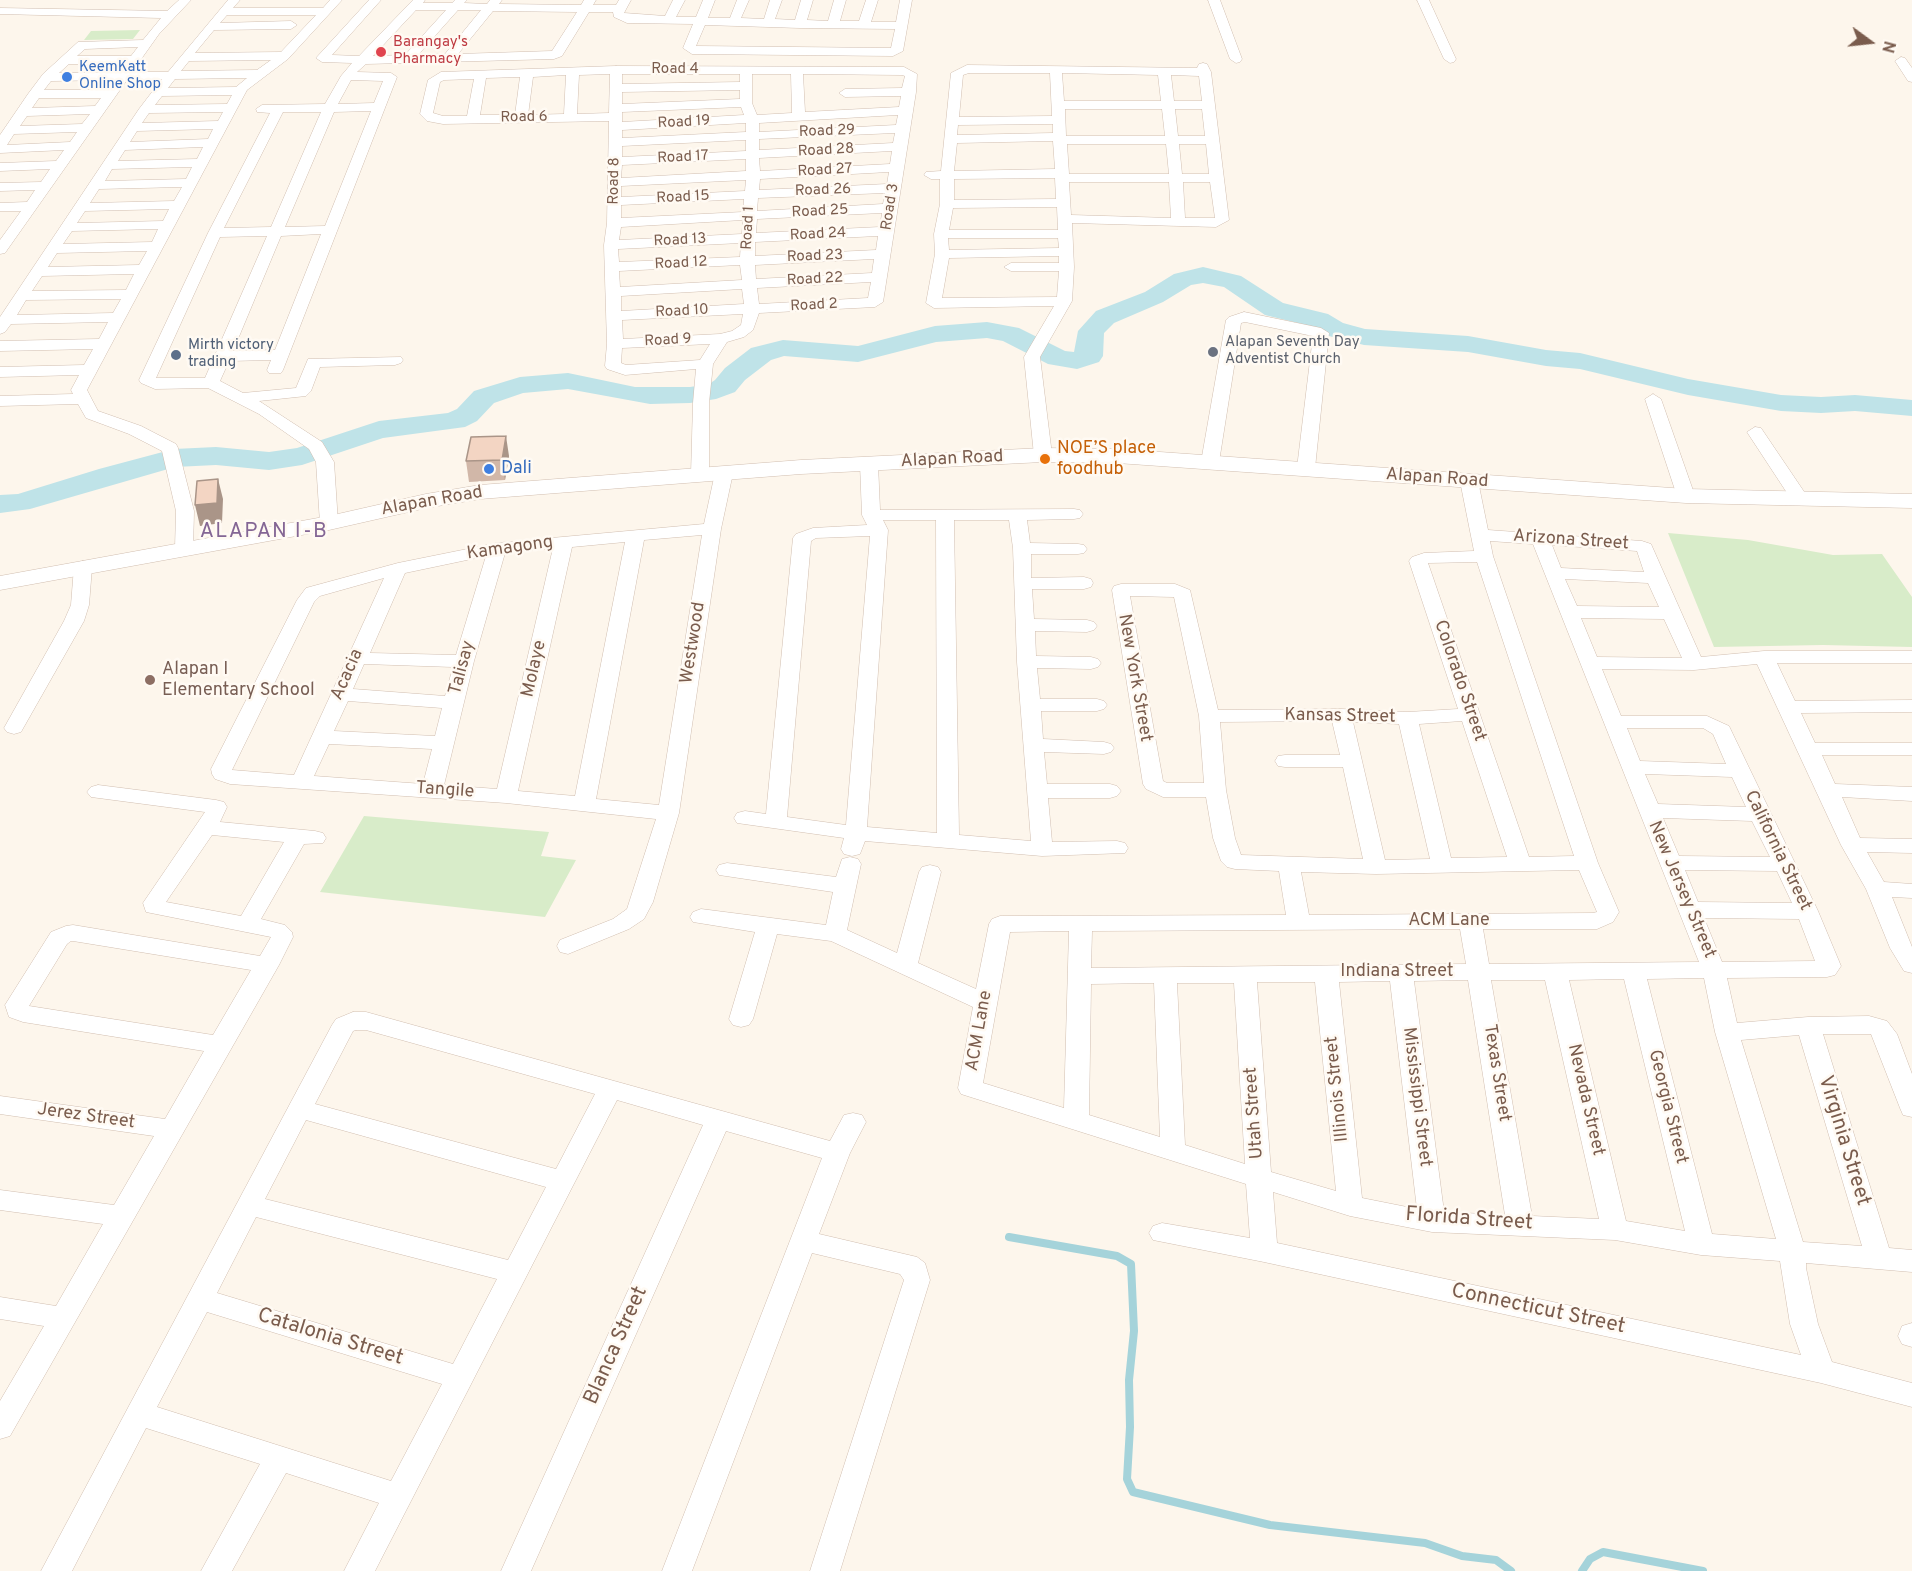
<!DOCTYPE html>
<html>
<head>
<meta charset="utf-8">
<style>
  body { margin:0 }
  #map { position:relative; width:1912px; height:1571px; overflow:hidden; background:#fdf6ec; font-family:Overpass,sans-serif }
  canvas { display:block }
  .north { position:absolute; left:1840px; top:12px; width:60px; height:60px; -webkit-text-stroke:4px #fffaf3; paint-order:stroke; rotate:105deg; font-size:16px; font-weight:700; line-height:24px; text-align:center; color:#7a5c4d }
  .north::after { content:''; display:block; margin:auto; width:21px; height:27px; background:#7a5c4d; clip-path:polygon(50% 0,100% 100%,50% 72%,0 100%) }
</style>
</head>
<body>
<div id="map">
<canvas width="1912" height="1571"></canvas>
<div class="north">N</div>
</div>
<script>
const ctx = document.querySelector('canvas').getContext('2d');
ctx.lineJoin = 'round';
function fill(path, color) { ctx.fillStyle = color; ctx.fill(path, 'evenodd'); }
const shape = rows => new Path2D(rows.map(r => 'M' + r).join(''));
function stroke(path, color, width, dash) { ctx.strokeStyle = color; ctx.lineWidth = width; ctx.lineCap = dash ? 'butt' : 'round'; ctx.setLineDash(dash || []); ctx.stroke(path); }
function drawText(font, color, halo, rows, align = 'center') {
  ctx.font = font + ' Overpass,sans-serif'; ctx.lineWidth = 5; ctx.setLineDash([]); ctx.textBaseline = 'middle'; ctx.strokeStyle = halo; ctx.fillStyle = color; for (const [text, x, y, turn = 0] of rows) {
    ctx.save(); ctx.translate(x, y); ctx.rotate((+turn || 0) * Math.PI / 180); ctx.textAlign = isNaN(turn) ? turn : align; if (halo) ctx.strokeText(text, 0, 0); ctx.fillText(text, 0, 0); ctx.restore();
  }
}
fill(shape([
  [140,30,133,39,84,40,91,31],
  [1668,533,1748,540,1833,555,1882,554,1912,597,1912,647,1823,645,1714,647],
  [364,816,549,832,541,856,576,860,545,917,320,892]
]), '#d8ecc9');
stroke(shape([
  [1009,1237,1117,1256,1131,1264,1134,1331,1129,1380,1130,1427,1127,1479,1133,1492,1270,1525,1425,1543,1462,1556,1496,1560,1511,1571],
  [1582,1571,1590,1559,1603,1552,1703,1571]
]), '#a5d3da', 8);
fill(shape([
  [1203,267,1241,276,1283,303,1328,314,1343,323,1365,329,1468,336,1546,350,1580,353,1688,379,1781,395,1821,397,1855,395,1912,400,1912,416,1855,411,1821,413,1781,411,1688,395,1580,369,1546,366,1468,352,1364,345,1325,335,1310,326,1265,315,1224,287,1203,283,1191,285,1163,302,1114,323,1104,333,1103,356,1099,362,1077,369,1048,364,1003,341,987,338,936,342,858,362,784,356,771,360,745,380,735,392,716,399,690,403,650,404,568,389,523,393,494,403,477,421,465,427,383,438,302,465,269,470,216,465,175,467,30,509,0,513,0,495,18,494,99,469,174,449,216,447,269,452,297,448,379,421,448,413,457,409,474,391,520,377,568,373,635,387,690,387,709,384,715,380,725,368,751,348,783,340,858,346,935,326,987,322,1019,328,1065,351,1074,352,1078,331,1096,311,1145,292,1174,274,1203,267]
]), '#bfe3e8');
const minor = shape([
  [179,0,191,0,159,34,132,72,168,72,228,0,240,0,233,8,323,8,330,0,342,0,288,59,247,90,87,390,98,411,141,426,176,444,178,448,194,511,193,549,190,553,184,554,178,553,175,549,176,511,162,451,129,434,86,418,78,404,0,406,0,396,73,394,71,390,79,375,0,377,0,367,84,365,93,349,0,351,0,341,99,339,108,322,11,324,5,332,0,334,0,317,139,109,162,79,127,80,5,253,0,254,0,240,21,211,0,211,0,203,27,202,35,190,0,191,0,183,41,182,50,169,0,171,0,163,56,161,64,150,0,153,0,135,28,94,43,74,78,42,143,40,161,18,0,14,0,8,167,11,179,0],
  [227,15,316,15,281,52,195,53,214,30,291,29,297,25,291,21,220,23,227,15],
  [138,47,131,56,77,56,85,49,138,47],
  [271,60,257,70,181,71,189,61,271,60],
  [69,64,126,64,120,72,59,73,69,64],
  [247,78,236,87,168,88,175,79,247,78],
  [114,80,107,90,44,90,51,81,114,80],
  [232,95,227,104,155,105,162,96,232,95],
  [39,98,101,98,95,106,32,108,39,98],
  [223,112,218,121,142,123,149,113,223,112],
  [90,114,82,124,20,126,27,116,90,114],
  [213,129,208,139,130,142,137,131,213,129],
  [77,132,70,142,7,145,14,134,77,132],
  [203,147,197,159,118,161,125,150,203,147],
  [192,167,186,179,105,181,112,169,192,167],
  [182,187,174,201,90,203,99,189,182,187],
  [169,209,163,221,77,223,85,211,169,209],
  [158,229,152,242,63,244,72,231,158,229],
  [147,251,139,265,48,267,57,253,147,251],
  [134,274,126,290,32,291,42,276,134,274],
  [121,299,113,313,17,315,26,300,121,299],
  [369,0,381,0,332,55,359,56,413,0,425,0,423,3,452,3,455,0,467,0,464,3,487,4,490,0,502,0,499,4,581,5,584,0,596,0,593,5,616,5,619,0,631,0,624,13,665,16,673,0,685,0,676,17,696,17,703,0,715,0,708,18,730,18,737,0,749,0,741,18,764,19,770,0,782,0,775,19,795,20,801,0,813,0,807,20,828,21,834,0,846,0,840,21,859,21,866,0,878,0,871,22,896,22,900,0,912,0,903,51,893,56,692,54,683,48,693,24,627,23,614,17,613,12,589,12,562,56,554,59,366,64,357,72,391,73,397,77,283,370,281,373,269,373,267,370,271,360,229,361,220,381,243,393,296,388,308,359,401,357,403,360,401,363,395,365,320,367,311,391,306,396,259,401,322,442,334,462,338,523,335,527,329,528,323,527,320,523,316,462,309,449,259,414,208,388,155,389,141,383,139,380,208,233,270,113,257,112,256,109,262,105,325,104,341,76,352,63,322,62,316,58,369,0],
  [416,10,446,10,405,55,373,56,416,10],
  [458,10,481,10,445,54,418,55,458,10],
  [493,11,577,12,552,51,458,54,493,11],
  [705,25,800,28,895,29,891,48,696,46,705,25],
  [351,80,383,81,374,103,338,104,351,80],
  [371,111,325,226,285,227,334,112,371,111],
  [283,112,321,112,271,227,224,228,283,112],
  [321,234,275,350,233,351,281,236,321,234],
  [267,236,205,378,156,378,220,237,267,236],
  [1208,0,1220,0,1242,59,1240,62,1236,63,1230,59,1208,0],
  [1417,0,1429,0,1456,59,1454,62,1450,63,1444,59,1417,0],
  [1901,57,1905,58,1912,68,1912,82,1908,81,1895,61,1901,57],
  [1203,63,1207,64,1211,72,1229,220,1216,227,1072,223,1074,267,1072,301,1040,357,1052,455,1049,459,1037,459,1034,455,1024,357,1054,306,934,308,926,303,935,254,934,234,940,204,940,179,931,179,924,175,926,172,941,171,951,73,967,65,1197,68,1199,64,1203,63],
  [969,73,1050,73,1052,116,959,117,963,75,969,73],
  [1062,73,1158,75,1161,101,1064,101,1062,73],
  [1171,75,1199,76,1202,101,1174,101,1171,75],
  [1065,109,1162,109,1165,136,1066,136,1065,109],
  [1175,109,1202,109,1205,136,1178,136,1175,109],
  [1053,124,1053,133,957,135,958,125,1053,124],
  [1053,141,1055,169,954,171,957,143,1053,141],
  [1067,144,1166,144,1169,174,1069,174,1067,144],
  [1179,144,1206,144,1209,174,1182,174,1179,144],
  [1055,178,1056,199,954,200,954,179,1055,178],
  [1069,182,1169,182,1171,218,1071,215,1069,182],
  [1183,182,1210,182,1215,218,1185,218,1183,182],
  [1057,207,1058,230,949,230,953,208,1057,207],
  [948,238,1058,238,1059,248,949,250,948,238],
  [1059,256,1059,263,1011,263,1004,267,1011,271,1059,271,1057,297,942,298,949,258,1059,256],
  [616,66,904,67,917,74,916,92,883,302,875,307,759,313,753,330,744,337,727,342,713,364,709,403,709,475,706,479,700,480,694,479,691,475,693,403,696,369,625,375,607,369,605,366,607,344,604,245,607,223,609,121,443,124,427,121,420,114,428,80,441,72,616,66],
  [610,74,609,113,577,114,579,75,610,74],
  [622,74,740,74,740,82,622,84,622,74],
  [752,74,791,74,792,113,757,115,752,103,752,74],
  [803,74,902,75,905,76,902,88,845,89,839,93,845,97,901,96,899,107,805,112,803,74],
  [566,75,564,114,528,115,533,77,566,75],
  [520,77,515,115,480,115,486,78,520,77],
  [474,79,467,116,443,116,433,113,440,82,444,80,474,79],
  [740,90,740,99,622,104,622,92,740,90],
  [741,107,744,115,622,122,622,112,741,107],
  [898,115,896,125,759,132,759,123,898,115],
  [746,123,746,132,622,138,622,130,746,123],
  [895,133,893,143,759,150,759,139,895,133],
  [746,140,746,151,622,157,622,146,746,140],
  [892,151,890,164,760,171,759,158,892,151],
  [746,159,746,171,621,178,622,165,746,159],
  [889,172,887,184,759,190,760,179,889,172],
  [746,180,745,191,621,197,621,186,746,180],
  [885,193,883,204,757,211,758,198,885,193],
  [744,199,743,212,621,218,621,205,744,199],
  [882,213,880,227,756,233,757,219,882,213],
  [743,220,742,234,619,240,621,227,743,220],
  [878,236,876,250,755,256,755,242,878,236],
  [741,243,740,257,619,262,618,249,741,243],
  [874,259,872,273,756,279,755,265,874,259],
  [740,265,742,280,620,287,619,271,740,265],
  [871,282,868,298,759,304,757,288,871,282],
  [742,289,744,304,621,311,621,296,742,289],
  [743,314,741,325,732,331,720,334,623,339,622,320,743,314],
  [710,344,700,360,626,365,621,363,622,348,710,344],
  [1244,312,1321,328,1329,333,1315,468,1312,472,1300,472,1297,468,1313,336,1245,322,1241,323,1219,462,1216,466,1210,467,1204,466,1201,462,1226,320,1229,317,1244,312],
  [1653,394,1661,399,1695,496,1692,500,1680,500,1677,496,1645,399,1653,394],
  [1755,427,1761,428,1809,499,1806,503,1794,503,1791,499,1747,432,1755,427],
  [869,459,875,460,878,464,880,510,1074,509,1080,510,1083,514,1080,518,1074,519,1027,520,1030,543,1078,544,1084,545,1087,549,1084,553,1078,554,1031,554,1031,578,1084,577,1091,579,1093,583,1091,587,1084,589,1032,589,1034,619,1087,620,1094,622,1097,626,1094,630,1087,632,1035,631,1036,656,1091,657,1098,659,1101,663,1098,667,1091,669,1037,668,1040,699,1097,699,1104,701,1107,705,1104,709,1097,711,1041,711,1043,739,1104,742,1111,744,1114,748,1111,752,1104,754,1044,752,1047,784,1110,784,1117,786,1121,791,1117,796,1110,798,1048,798,1052,842,1117,841,1125,843,1128,848,1125,853,1042,856,865,841,860,854,852,856,844,854,841,849,844,838,737,823,734,818,737,813,745,811,766,814,793,538,796,534,813,528,867,525,862,515,860,464,863,460,869,459],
  [883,520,936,520,937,833,867,827,888,530,883,520],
  [954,520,1009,520,1013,548,1017,662,1031,841,959,835,954,520],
  [870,536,846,825,787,817,811,541,816,538,870,536],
  [724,468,730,469,733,473,721,529,679,813,653,902,644,919,629,929,568,954,560,952,557,946,560,940,613,919,627,909,656,819,506,803,230,784,215,779,212,774,211,769,297,600,306,588,398,563,497,543,704,524,715,473,718,469,724,468],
  [702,535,659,805,596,799,644,540,702,535],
  [625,542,575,796,518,791,572,547,625,542],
  [553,548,497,789,444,785,474,661,505,553,553,548],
  [486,556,456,655,370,653,405,573,486,556],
  [384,578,294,775,232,770,314,602,320,596,384,578],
  [364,664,453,667,445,696,353,689,364,664],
  [348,701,442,708,435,736,334,731,348,701],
  [329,744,432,749,423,784,314,776,329,744],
  [1469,476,1475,477,1478,481,1488,530,1642,541,1651,544,1701,657,1764,651,1912,651,1912,663,1777,663,1795,701,1912,700,1912,712,1801,713,1815,743,1912,743,1912,755,1822,755,1835,784,1912,787,1912,801,1842,797,1860,838,1912,839,1912,853,1867,852,1884,882,1912,884,1912,898,1892,897,1912,947,1912,973,1904,971,1890,948,1866,889,1841,845,1757,664,1694,670,1602,669,1621,716,1707,716,1729,726,1818,911,1841,966,1835,975,1827,977,1727,978,1737,1023,1808,1017,1869,1016,1887,1021,1897,1034,1912,1074,1912,1117,1903,1115,1900,1108,1871,1034,1823,1034,1889,1248,1912,1250,1912,1272,1806,1263,1806,1268,1818,1324,1832,1362,1912,1383,1912,1407,1821,1383,1264,1262,1153,1240,1149,1233,1153,1226,1162,1223,1250,1238,1246,1184,961,1094,958,1088,973,1007,831,941,777,934,753,1019,749,1025,741,1027,733,1025,729,1019,755,932,693,922,690,917,693,912,701,909,826,925,833,892,719,875,716,870,719,865,727,863,836,877,842,859,850,857,858,859,861,864,847,930,897,953,919,872,922,867,930,865,938,867,941,872,918,963,976,989,989,924,992,919,1000,916,1286,915,1279,871,1235,869,1227,867,1221,861,1213,838,1206,797,1163,797,1146,789,1143,784,1112,590,1114,586,1121,584,1175,584,1190,590,1218,710,1341,709,1408,712,1458,709,1409,561,1412,557,1424,553,1474,551,1460,481,1463,477,1469,476],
  [1490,541,1533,544,1699,962,1489,964,1483,929,1597,929,1613,922,1619,912,1598,863,1493,556,1490,541],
  [1552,545,1637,551,1644,572,1561,568,1552,545],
  [1477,562,1574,856,1529,857,1428,563,1477,562],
  [1565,579,1648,583,1659,607,1577,606,1565,579],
  [1130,596,1174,597,1199,716,1204,783,1167,783,1163,781,1130,596],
  [1581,618,1664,619,1682,658,1597,657,1581,618],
  [1332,721,1340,755,1285,755,1278,756,1275,761,1278,766,1285,767,1343,767,1363,859,1241,855,1235,838,1226,790,1220,722,1332,721],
  [1462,721,1507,857,1451,858,1419,724,1462,721],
  [1353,722,1399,724,1430,859,1385,860,1353,722],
  [1627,728,1703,728,1713,734,1726,764,1640,761,1627,728],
  [1645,774,1732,777,1746,807,1658,804,1645,774],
  [1663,818,1752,821,1770,857,1679,856,1663,818],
  [1579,870,1597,912,1593,913,1309,915,1301,872,1376,874,1579,870],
  [1685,870,1777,871,1792,903,1698,902,1685,870],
  [1704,918,1799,919,1815,961,1722,962,1704,918],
  [1460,929,1466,964,1091,968,1092,931,1460,929],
  [1069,931,1064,1108,983,1083,1010,932,1069,931],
  [1704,978,1715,1032,1776,1239,1712,1234,1647,979,1704,978],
  [1624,979,1685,1231,1626,1221,1569,980,1624,979],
  [1468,980,1505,1215,1444,1212,1414,981,1468,980],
  [1491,980,1545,980,1599,1219,1532,1216,1491,980],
  [1390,981,1417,1209,1362,1198,1339,982,1390,981],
  [1257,982,1315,982,1336,1191,1271,1172,1257,982],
  [1154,983,1160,1137,1089,1115,1091,984,1154,983],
  [1177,983,1234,983,1245,1164,1185,1145,1177,983],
  [1799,1035,1862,1246,1803,1242,1741,1040,1799,1035],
  [1273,1192,1350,1216,1432,1232,1615,1240,1701,1255,1780,1261,1790,1324,1801,1355,1277,1243,1273,1192],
  [83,561,89,563,92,567,89,605,84,621,21,732,14,734,7,732,4,728,64,621,71,605,74,567,77,563,83,561],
  [98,785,216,800,224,802,227,807,220,822,315,831,323,833,326,838,323,843,304,844,261,919,285,925,292,932,293,937,279,965,10,1436,0,1439,0,1401,44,1326,0,1319,0,1297,56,1306,103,1224,0,1210,0,1190,114,1205,154,1136,0,1114,0,1096,165,1119,204,1051,23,1022,9,1017,5,1005,51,932,66,926,73,925,260,956,271,937,146,912,143,903,205,812,91,797,87,792,91,787,98,785],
  [212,835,284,842,241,916,166,902,212,835],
  [71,941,73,941,251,970,213,1035,29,1006,67,944,71,941],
  [353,1012,366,1012,830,1141,844,1115,853,1113,862,1115,866,1122,850,1153,819,1234,917,1257,925,1263,930,1280,840,1571,810,1571,904,1280,900,1274,812,1253,692,1571,662,1571,822,1158,726,1131,531,1571,501,1571,703,1125,617,1100,375,1571,344,1571,379,1503,286,1473,232,1571,201,1571,260,1464,146,1428,72,1571,41,1571,332,1025,336,1019,353,1012],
  [356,1030,366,1030,595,1094,556,1169,315,1104,353,1031,356,1030],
  [306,1120,546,1187,508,1260,265,1199,306,1120],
  [256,1217,497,1279,453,1364,217,1293,256,1217],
  [207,1312,442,1384,391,1481,157,1407,207,1312],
  [1912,1323,1912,1347,1902,1344,1898,1336,1902,1326,1912,1323]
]);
const tertiary = shape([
  [1043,448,1117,449,1686,489,1912,494,1912,508,1686,503,1117,463,1043,462,801,474,480,499,426,508,329,530,0,590,0,576,329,516,426,494,480,485,801,460,1043,448]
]);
stroke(minor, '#d1beb0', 1);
stroke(tertiary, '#d1beb0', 1);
fill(minor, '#fff');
fill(tertiary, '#fff');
fill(shape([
  [509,456,505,480,469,482,466,461]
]), '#d1b7a8');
fill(shape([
  [506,436,509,456,505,480,502,460],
  [218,479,223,499,222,523,200,526,195,505]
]), '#aa9588');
const building = shape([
  [506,436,502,460,466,461,471,437,506,436],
  [218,479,217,503,195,505,197,481,218,479]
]);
fill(building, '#f3d5c3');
stroke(building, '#aa9588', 1.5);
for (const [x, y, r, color] of [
  [381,52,6,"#e0444e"],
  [67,77,6,"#3f7fe0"],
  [1213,352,6,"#6b7280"],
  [176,355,6,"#5c6f8a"],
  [1045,459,6,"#e8710a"],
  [489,469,6,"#3f7fe0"],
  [150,680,6,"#8d6e63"]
]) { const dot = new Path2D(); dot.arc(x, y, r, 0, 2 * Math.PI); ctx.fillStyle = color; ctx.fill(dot); stroke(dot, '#fffaf3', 2); }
drawText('15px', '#be3a42', '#fffaf3', [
  ["Barangay's",393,43],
  ["Pharmacy",393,60]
], 'left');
drawText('15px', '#366cbe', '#fffaf3', [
  ["KeemKatt",79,68],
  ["Online Shop",79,85]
], 'left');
drawText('15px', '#7a5c4d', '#fffaf3', [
  ["Road 4",675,70],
  ["Road 6",524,118,-1],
  ["Road 19",684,123,-3],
  ["Road 29",827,132,-2],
  ["Road 28",826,151,-3],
  ["Road 17",683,158,-3],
  ["Road 27",825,171,-3],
  ["Road 8",615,181,-89],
  ["Road 26",823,191,-2],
  ["Road 15",683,198,-3],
  ["Road 3",891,207,-81],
  ["Road 25",820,212,-3],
  ["Road 1",749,228,-87],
  ["Road 24",818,235,-3],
  ["Road 13",680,241,-3],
  ["Road 23",815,257,-2],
  ["Road 12",681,264,-3],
  ["Road 22",815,280,-3],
  ["Road 2",814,306,-3],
  ["Road 10",682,312,-3],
  ["Road 9",668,341,-3]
]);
drawText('15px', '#5b616d', '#fffaf3', [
  ["Alapan Seventh Day",1225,343],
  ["Adventist Church",1225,360]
], 'left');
drawText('15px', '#4e5e75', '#fffaf3', [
  ["Mirth victory",188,346],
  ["trading",188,363]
], 'left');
drawText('18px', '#c56008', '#fffaf3', [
  ["NOE’S place",1057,449],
  ["foodhub",1057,470]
], 'left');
drawText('18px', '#7a5c4d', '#fffaf3', [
  ["Alapan Road",952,460,-3],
  ["Alapan Road",1437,479,4],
  ["Alapan Road",432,502,-10],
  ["Arizona Street",1571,541,4],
  ["Kamagong",510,549,-8],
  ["Westwood",694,643,-81],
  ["Talisay",463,668,-75],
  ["Molaye",535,669,-77],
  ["Acacia",348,675,-66],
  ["New York Street",1134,678,80],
  ["Colorado Street",1459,681,71],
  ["Kansas Street",1340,717,1],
  ["Tangile",445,791,4],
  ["California Street",1777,851,64],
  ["New Jersey Street",1681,890,67],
  ["ACM Lane",1449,921],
  ["Indiana Street",1397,972],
  ["ACM Lane",980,1031,-80],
  ["Texas Street",1496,1073,81],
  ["Illinois Street",1338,1089,-96],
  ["Mississippi Street",1416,1097,83],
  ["Nevada Street",1585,1100,77],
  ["Georgia Street",1667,1107,76],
  ["Utah Street",1255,1113,-94],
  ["Jerez Street",86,1117,8]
]);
drawText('18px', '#366cbe', '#fffaf3', [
  ["Dali",501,469]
], 'left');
drawText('18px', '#785e54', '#fffaf3', [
  ["Alapan I",162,670],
  ["Elementary School",162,691]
], 'left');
ctx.letterSpacing = '1.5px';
drawText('21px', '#846695', '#fffaf3', [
  ["ALAPAN I-B",264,533]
]);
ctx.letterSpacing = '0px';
drawText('21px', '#7a5c4d', '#fffaf3', [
  ["Virginia Street",1843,1141,73],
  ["Florida Street",1469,1220,4],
  ["Connecticut Street",1538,1310,12],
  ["Catalonia Street",330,1338,17],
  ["Blanca Street",617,1346,-66]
]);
</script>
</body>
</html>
